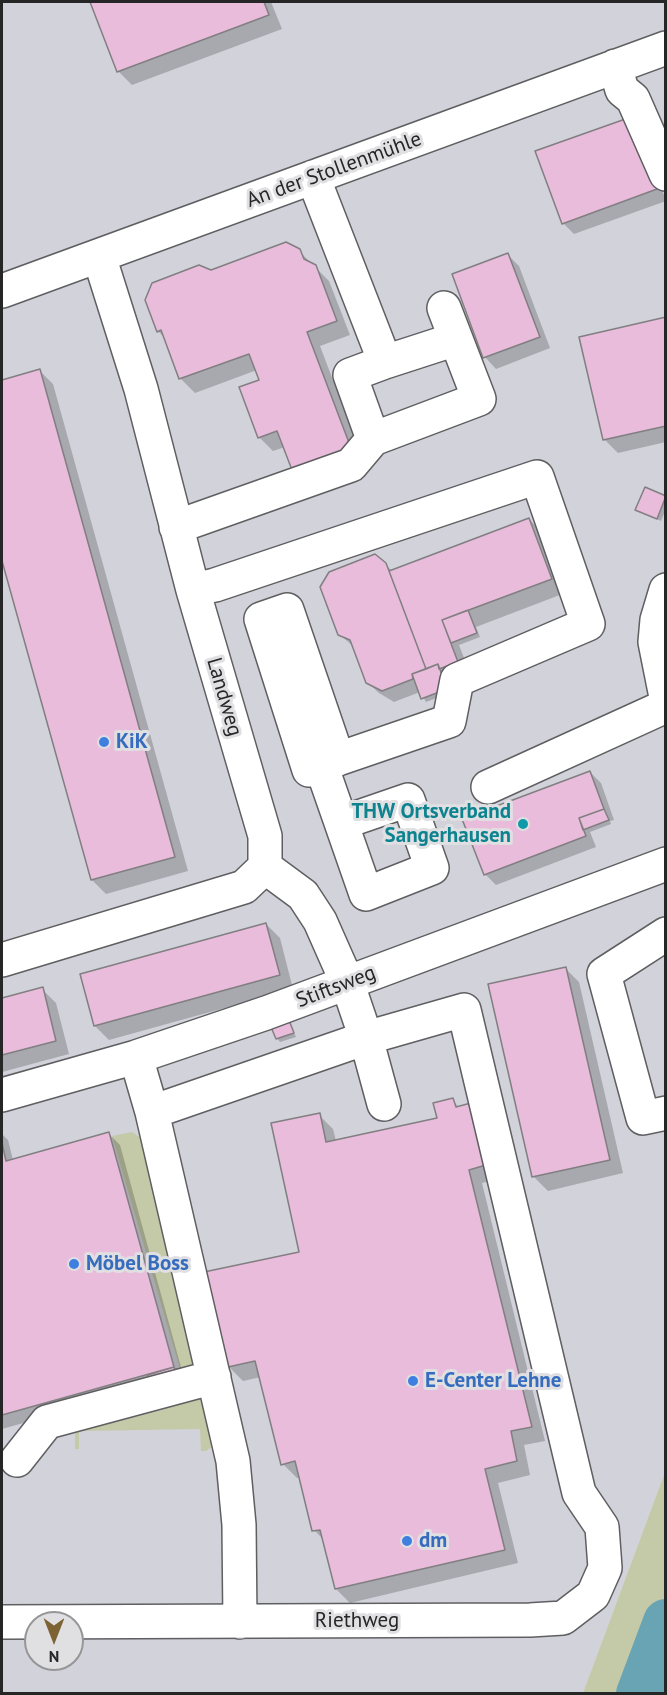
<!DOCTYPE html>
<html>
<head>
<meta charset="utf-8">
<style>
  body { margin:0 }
  #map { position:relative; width:667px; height:1695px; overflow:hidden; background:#e0dfe2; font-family:"PT Sans",sans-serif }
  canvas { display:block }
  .frame { position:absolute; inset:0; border:3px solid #262627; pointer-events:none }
  .north { position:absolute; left:24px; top:1611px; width:60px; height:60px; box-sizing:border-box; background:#e0dfe2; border:2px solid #969597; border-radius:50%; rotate:180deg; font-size:16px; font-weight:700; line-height:24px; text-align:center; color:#262627 }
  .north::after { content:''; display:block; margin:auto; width:21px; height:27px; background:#7d6334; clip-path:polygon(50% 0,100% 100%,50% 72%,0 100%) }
</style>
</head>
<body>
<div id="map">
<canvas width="667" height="1695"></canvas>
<div class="frame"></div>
<div class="north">N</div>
</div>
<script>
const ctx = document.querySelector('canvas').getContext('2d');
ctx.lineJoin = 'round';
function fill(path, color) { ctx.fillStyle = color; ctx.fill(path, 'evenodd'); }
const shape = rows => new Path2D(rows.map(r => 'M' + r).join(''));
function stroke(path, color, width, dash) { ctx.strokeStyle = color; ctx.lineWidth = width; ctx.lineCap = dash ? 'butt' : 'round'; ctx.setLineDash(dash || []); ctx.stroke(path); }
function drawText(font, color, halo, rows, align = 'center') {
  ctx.font = font + ' "PT Sans",sans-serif'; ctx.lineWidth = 6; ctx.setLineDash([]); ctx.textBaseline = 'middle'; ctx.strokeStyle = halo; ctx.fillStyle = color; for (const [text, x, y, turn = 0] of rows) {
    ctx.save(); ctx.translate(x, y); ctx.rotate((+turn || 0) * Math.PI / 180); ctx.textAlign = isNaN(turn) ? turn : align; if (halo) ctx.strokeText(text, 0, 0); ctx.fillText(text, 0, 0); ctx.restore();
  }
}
fill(shape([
  [2,2,665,2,665,1472,583,1693,2,1694],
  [36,1623,72,1623,72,1659,36,1659]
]), '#d2d2db');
fill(shape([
  [132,1132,144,1140,201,1374,183,1379,112,1136],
  [200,1390,213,1446,206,1451,201,1451,200,1429,79,1431,79,1449,75,1449,75,1427,131,1407,143,1414,162,1410],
  [665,1472,665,1693,583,1693]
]), '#c4caa8');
fill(shape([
  [92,2,271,2,282,29,132,85,118,71],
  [641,129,666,201,574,234,563,223],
  [299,251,329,281,350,335,320,346,364,462,285,447,273,451,259,437,261,381,257,370,195,393,181,379,165,338,158,331,211,271],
  [508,255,519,266,550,348,496,369,485,357,454,275],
  [666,319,666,442,618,453,604,439],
  [39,370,53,384,188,871,106,894,92,880,2,556,2,381],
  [646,489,666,498,666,509,661,521,637,510],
  [529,519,543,533,565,593,476,627,480,637,459,645,471,676,450,693,426,702,420,692,394,702,379,693,367,682,354,647,339,634,385,564,392,571],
  [590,772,601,783,614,820,610,821,611,824,590,832,596,847,496,885,485,874],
  [266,924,280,938,293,989,109,1040,95,1026],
  [565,968,579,982,623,1173,548,1191,534,1177,490,986],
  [42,989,56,1003,69,1054,2,1072,2,999],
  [289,1022,296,1037,280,1042,277,1038],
  [453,1100,509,1176,482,1183,545,1441,524,1445,530,1475,498,1483,518,1563,350,1603,336,1589,325,1541,314,1530,300,1477,297,1478,283,1464,261,1377,243,1381,229,1367,300,1253,319,1115,333,1129,336,1141,438,1119],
  [2,1134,8,1140,13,1160,109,1134,120,1145,184,1378,2,1429]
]), '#0003');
stroke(shape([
  [639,1694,666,1622]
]), '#68a4b4', 46);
const building = shape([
  [90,2,264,2,269,15,117,72,90,2],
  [631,117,657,189,562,224,535,151,631,117],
  [286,242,300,249,304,259,316,265,337,321,307,332,351,448,292,470,277,431,258,438,239,387,259,380,249,354,179,379,161,330,157,332,145,300,152,283,199,265,211,270,286,242],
  [508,253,540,337,483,358,452,274,508,253],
  [666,317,666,426,603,440,579,337,666,317],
  [40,369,175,857,91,880,2,561,2,380,40,369],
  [645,487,666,496,657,519,635,510,645,487],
  [529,518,552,579,442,620,458,662,439,669,438,664,426,669,389,571,529,518],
  [375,554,386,563,426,669,412,674,413,679,382,691,366,683,350,640,338,635,320,587,329,572,375,554],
  [468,610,477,633,451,643,442,620,468,610],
  [438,664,447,689,421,699,412,674,438,664],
  [590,771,604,809,579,818,586,836,484,875,462,819,590,771],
  [604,809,609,820,583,830,579,818,604,809],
  [266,923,280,975,94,1026,80,974,266,923],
  [566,967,610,1160,532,1177,488,984,566,967],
  [43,987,56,1041,2,1055,2,998,43,987],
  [289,1020,294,1033,276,1039,271,1027,289,1020],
  [453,1098,456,1107,482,1100,496,1162,469,1170,532,1427,511,1431,517,1461,485,1469,505,1550,335,1589,320,1530,312,1531,295,1461,281,1465,255,1361,228,1367,204,1272,299,1252,271,1123,320,1113,326,1142,437,1118,433,1103,453,1098],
  [109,1132,174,1367,2,1415,2,1143,6,1161,109,1132],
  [174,1367,179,1383,152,1390,148,1375,174,1367]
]);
fill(building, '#e9bcdb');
stroke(building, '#817f81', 1.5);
const minor = shape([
  [615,66,622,90,633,99,666,174],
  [313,177,385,362,350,375,373,439,479,399,444,308],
  [2,291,666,48],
  [385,362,456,339],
  [176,527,351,465,373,439],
  [193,590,215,585,537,477,588,624,457,680,449,721,338,759,287,610,261,619,309,770,338,759],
  [666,590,657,620,655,642,666,697],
  [321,765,366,894,432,868,408,800,344,822],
  [488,787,666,706],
  [666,934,604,974,643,1118,666,1113],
  [2,960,244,887,265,867,265,836,193,590,141,389,99,256],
  [136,1057,152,1112,233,1461,239,1525,240,1622],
  [2,1095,136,1057,266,1013,666,864],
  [152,1112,366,1038,384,1104],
  [17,1460,47,1422,214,1377],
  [2,1622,530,1620,563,1618,593,1595,605,1568,602,1527,579,1493,464,1010,366,1038,347,982,320,921,303,895,265,867]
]);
stroke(minor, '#5f5e61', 36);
stroke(minor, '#fff', 33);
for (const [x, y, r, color] of [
  [104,742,6,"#3f7fe0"],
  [523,824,6,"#0f9aa8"],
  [74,1264,6,"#3f7fe0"],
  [413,1381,6,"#3f7fe0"],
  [407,1541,6,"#3f7fe0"]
]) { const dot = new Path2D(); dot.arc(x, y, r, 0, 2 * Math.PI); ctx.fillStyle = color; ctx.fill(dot); stroke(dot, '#e0dfe2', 2); }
drawText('21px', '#262627', '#e0dfe2', [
  ["An der Stollenmühle",334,170,-20],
  ["Landweg",224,697,74],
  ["Stiftsweg",336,987,-21],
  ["Riethweg",357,1621]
]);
drawText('bold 21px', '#366cbe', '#e0dfe2', [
  ["KiK",116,742],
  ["Möbel Boss",86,1264],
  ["E-Center Lehne",425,1381],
  ["dm",419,1541]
], 'left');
drawText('bold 21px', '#0d838f', '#e0dfe2', [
  ["THW Ortsverband",511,812],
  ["Sangerhausen",511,836]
], 'right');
</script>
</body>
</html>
